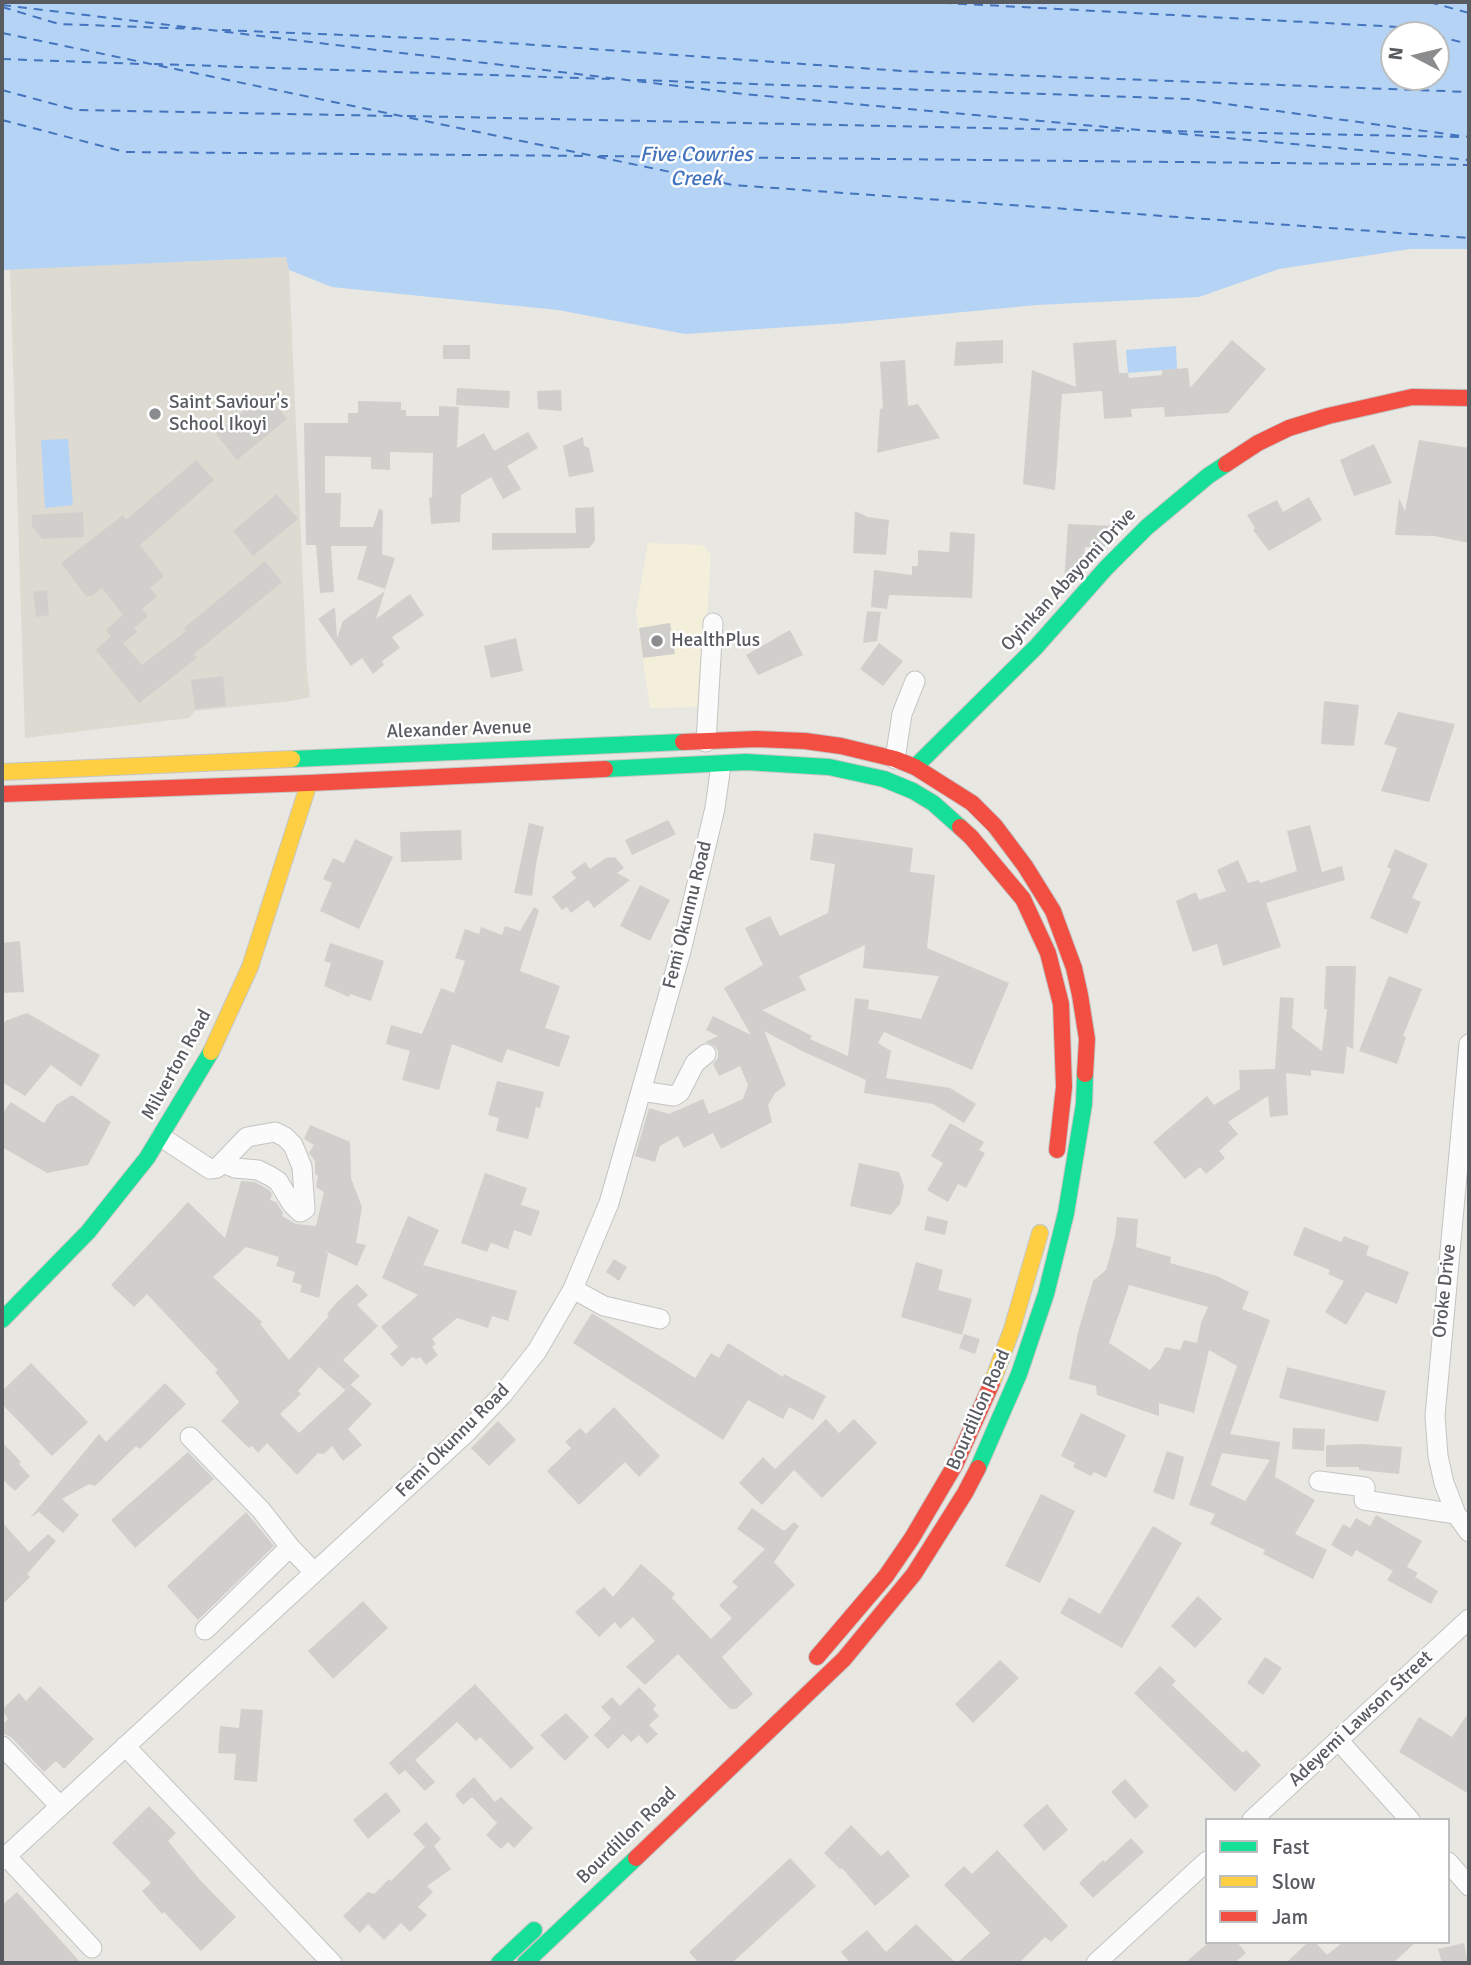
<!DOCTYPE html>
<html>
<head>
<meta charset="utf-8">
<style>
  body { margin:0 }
  #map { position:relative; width:1471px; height:1965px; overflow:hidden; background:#e8e7e2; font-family:Signika,sans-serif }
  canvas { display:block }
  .frame { position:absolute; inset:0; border:4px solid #585b60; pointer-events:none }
  .legend { position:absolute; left:1205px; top:1818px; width:245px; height:126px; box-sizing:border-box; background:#fff; border:2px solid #bcbdbf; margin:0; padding:9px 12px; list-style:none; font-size:21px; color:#585b60 }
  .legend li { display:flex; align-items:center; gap:14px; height:35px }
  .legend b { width:35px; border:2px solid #bcbdbf }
  .north { position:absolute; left:1380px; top:21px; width:70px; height:70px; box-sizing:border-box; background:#fff; border:2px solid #bcbdbf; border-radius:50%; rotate:277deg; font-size:19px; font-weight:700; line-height:28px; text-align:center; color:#585b60 }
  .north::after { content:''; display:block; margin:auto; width:24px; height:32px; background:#8a8c8e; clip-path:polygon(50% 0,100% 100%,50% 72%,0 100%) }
</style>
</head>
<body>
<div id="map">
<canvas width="1471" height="1965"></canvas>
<div class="frame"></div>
<ul class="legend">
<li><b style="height:9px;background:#16e098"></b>Fast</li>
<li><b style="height:9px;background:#ffcf43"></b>Slow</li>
<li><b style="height:9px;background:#f24e42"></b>Jam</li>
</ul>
<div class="north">N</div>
</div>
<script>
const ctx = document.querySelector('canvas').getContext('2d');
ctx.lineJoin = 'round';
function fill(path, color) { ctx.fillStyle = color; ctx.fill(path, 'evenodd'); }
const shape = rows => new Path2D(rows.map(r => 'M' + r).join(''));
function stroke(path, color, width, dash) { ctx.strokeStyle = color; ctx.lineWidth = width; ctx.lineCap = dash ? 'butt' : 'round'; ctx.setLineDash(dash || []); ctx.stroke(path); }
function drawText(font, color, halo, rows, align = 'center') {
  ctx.font = font + ' Signika,sans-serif'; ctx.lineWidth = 5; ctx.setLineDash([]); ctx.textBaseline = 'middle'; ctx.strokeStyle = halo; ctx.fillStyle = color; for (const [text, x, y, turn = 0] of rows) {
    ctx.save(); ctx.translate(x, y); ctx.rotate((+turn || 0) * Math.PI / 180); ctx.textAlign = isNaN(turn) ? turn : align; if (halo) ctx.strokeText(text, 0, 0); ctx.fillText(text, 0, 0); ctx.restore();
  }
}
fill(shape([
  [648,543,703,545,711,555,701,707,650,708,636,613]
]), '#f3efda');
fill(shape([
  [287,257,289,270,307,672,310,697,291,701,195,711,189,718,25,738,10,269]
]), '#dcdad1');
fill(shape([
  [2,2,1469,2,1469,249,1410,249,1279,269,1199,297,1037,305,848,323,685,334,558,310,332,287,289,270,286,257,2,270],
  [1394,35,1436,35,1436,77,1394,77],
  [1176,346,1177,369,1128,373,1126,350],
  [68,439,73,505,45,508,41,440]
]), '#b5d3f4');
stroke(shape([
  [926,2,1400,27,1433,35],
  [1429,2,1469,13],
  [2,5,744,94,1469,160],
  [2,7,59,24,196,29],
  [222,30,465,40,902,71,1469,92],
  [2,33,733,185,1469,238],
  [1436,36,1469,44],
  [2,59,141,64],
  [154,64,610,79],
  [637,80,1189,99,1469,137],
  [2,90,76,110,394,116],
  [407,116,1129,131],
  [2,120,125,152,590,156],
  [1162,131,1461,137],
  [599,156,1469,165]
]), '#4374bd', 2, [9, 7]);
fill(shape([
  [1003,340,1003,363,954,366,956,342],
  [1116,340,1119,373,1128,373,1129,378,1162,375,1162,370,1188,368,1190,388,1232,340,1266,369,1228,413,1165,417,1164,407,1131,409,1132,417,1104,419,1102,391,1062,394,1055,490,1023,484,1032,370,1076,387,1073,343],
  [443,345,470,345,470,359,443,359],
  [905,360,908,406,918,404,940,438,877,453,880,409,883,408,880,362],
  [457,388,510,391,509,408,456,405],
  [561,390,562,411,538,409,537,391],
  [266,393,287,419,237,460,216,434],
  [358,401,401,402,401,410,406,410,406,416,439,416,439,406,459,407,457,448,484,433,494,451,528,432,538,448,507,466,521,489,503,499,491,477,461,495,460,522,431,524,429,498,432,497,433,453,390,452,390,470,371,469,371,457,325,456,325,493,341,493,340,527,373,527,379,509,383,510,382,554,395,558,385,589,357,579,367,546,331,546,334,592,320,593,316,545,306,545,304,423,348,423,348,413,358,413],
  [583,437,584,446,589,448,594,472,569,477,563,446],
  [1419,440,1469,448,1469,543,1434,536,1395,535,1399,498,1405,511],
  [1374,444,1392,483,1354,496,1340,460],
  [196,460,214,480,140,545,164,576,150,588,157,596,142,609,148,616,134,628,137,632,123,643,142,665,186,631,184,628,265,561,282,582,194,654,197,658,139,703,96,650,111,636,106,630,123,615,102,588,92,596,86,596,61,563,123,515,126,520],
  [277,494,298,519,253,556,233,531],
  [1309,497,1322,520,1269,551,1253,530,1255,528,1247,515,1277,500,1283,512],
  [594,507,595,541,589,548,492,550,492,533,576,533,575,508],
  [855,511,868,517,889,520,886,555,853,553],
  [83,512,84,537,42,539,32,526,32,515],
  [1068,524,1113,526,1110,541,1104,548,1085,547,1083,570,1074,580,1064,582],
  [950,532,975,534,972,598,889,595,887,609,871,607,874,570,912,575,912,566,918,566,918,550,949,552],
  [47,590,49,615,36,617,33,592],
  [385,591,376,619,410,594,424,615,392,637,400,648,382,661,384,665,373,674,362,658,351,666,318,619,335,607,337,638,343,621],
  [867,611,881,612,877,641,863,643],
  [670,623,675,654,643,658,639,628],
  [790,630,803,655,758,675,746,655],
  [516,638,523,671,491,678,484,646],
  [879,643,903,661,883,686,860,669],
  [223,676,226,706,195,709,191,680],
  [1324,701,1359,705,1354,746,1321,744],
  [1398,712,1455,724,1429,802,1381,791,1397,748,1384,744],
  [668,820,676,834,632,855,625,840],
  [529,823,544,827,536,864,532,896,514,893],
  [1310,825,1322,872,1342,866,1345,880,1266,903,1281,947,1223,966,1217,944,1193,952,1176,901,1196,892,1199,900,1226,891,1217,870,1238,860,1248,883,1259,880,1260,883,1297,871,1287,831],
  [461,830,462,860,401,862,400,832],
  [814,833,913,848,910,872,935,875,927,948,1009,983,972,1070,884,1032,878,1043,891,1051,886,1078,950,1088,976,1104,964,1123,933,1104,864,1093,866,1080,802,1051,764,1031,786,1085,775,1093,768,1105,772,1122,721,1149,713,1133,684,1148,678,1136,660,1146,655,1162,635,1156,649,1108,669,1114,703,1099,709,1114,743,1099,748,1085,740,1066,719,1076,713,1064,718,1058,718,1051,715,1046,705,1042,718,1036,706,1030,713,1016,751,1035,724,988,763,965,745,928,770,916,780,936,828,913,835,864,810,860],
  [865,945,863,968,939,976,921,1019,868,1009,869,1000,855,998,848,1056,810,1039,812,1036,762,1010,806,990,799,976],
  [355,839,393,857,359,929,320,911,332,883,323,879,333,858,344,863],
  [1395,849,1428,864,1412,898,1421,902,1407,934,1370,918,1391,869,1387,867],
  [615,857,624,868,617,873,630,880,594,908,588,900,571,913,567,907,562,910,552,897,576,878,571,872,585,862,590,869,606,858],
  [640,885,670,900,650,941,620,926],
  [534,907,539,910,520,971,560,986,545,1028,570,1036,559,1067,507,1049,502,1063,452,1044,439,1090,402,1080,410,1051,386,1044,391,1025,422,1034,441,988,454,993,465,961,455,958,465,929,479,934,481,927,502,935,505,926,520,931],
  [20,941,24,992,2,993,2,943],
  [330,943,384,961,371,1001,350,994,349,997,324,986,331,963,324,961],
  [1326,966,1356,966,1353,1049,1347,1046,1344,1074,1311,1070,1311,1076,1286,1073,1288,1115,1270,1117,1268,1096,1228,1122,1238,1134,1219,1151,1225,1158,1206,1174,1200,1167,1185,1179,1153,1142,1207,1096,1214,1105,1240,1089,1239,1070,1275,1069,1280,997,1294,998,1292,1028,1322,1051,1327,1009,1324,1009],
  [1389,976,1422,989,1403,1036,1406,1037,1397,1064,1359,1051],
  [27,1013,100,1055,81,1087,51,1065,25,1096,2,1082,2,1028,5,1021],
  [497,1081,544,1092,540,1108,536,1107,528,1139,496,1131,499,1118,488,1115],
  [72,1095,111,1122,88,1165,47,1173,2,1147,2,1114,11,1102,44,1123,56,1105],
  [950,1123,984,1142,979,1150,985,1153,966,1188,958,1184,948,1202,927,1190,943,1163,931,1156],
  [310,1125,350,1142,351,1178,362,1207,356,1243,366,1245,357,1266,325,1251,328,1254,319,1298,300,1292,302,1285,292,1282,295,1272,276,1266,279,1257,246,1247,213,1277,262,1322,260,1324,289,1360,329,1316,327,1314,336,1303,357,1284,368,1295,357,1305,378,1326,343,1360,360,1376,345,1390,319,1367,298,1391,301,1394,280,1414,299,1433,351,1385,372,1404,348,1429,362,1445,343,1461,332,1446,324,1454,318,1453,297,1475,267,1443,258,1453,252,1446,249,1448,221,1421,239,1402,215,1372,218,1370,147,1294,134,1307,111,1285,188,1202,225,1238,241,1181,255,1182,269,1190,272,1194,270,1200,276,1202,283,1213,282,1216,296,1224,316,1226,324,1192,316,1187,318,1176,315,1174,315,1161,309,1153,314,1145,304,1139],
  [859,1163,899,1172,904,1186,900,1204,891,1215,850,1206],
  [485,1173,527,1188,521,1205,540,1211,531,1236,514,1230,508,1249,491,1243,487,1252,461,1243],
  [408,1216,439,1230,423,1265,517,1291,508,1321,492,1316,488,1328,457,1318,432,1339,436,1344,432,1347,438,1355,426,1365,420,1357,416,1359,412,1357,402,1367,390,1354,398,1347,381,1327,418,1295,382,1278],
  [927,1216,948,1221,945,1235,924,1230],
  [1117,1217,1138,1219,1136,1247,1171,1257,1170,1263,1217,1276,1249,1292,1242,1309,1270,1320,1230,1434,1280,1442,1275,1477,1315,1500,1295,1534,1327,1550,1313,1579,1263,1554,1265,1550,1210,1524,1215,1514,1189,1505,1237,1366,1209,1350,1194,1413,1159,1403,1159,1416,1097,1395,1096,1386,1069,1379,1078,1332,1093,1281,1106,1270,1115,1237],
  [1129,1285,1208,1307,1201,1323,1197,1343,1184,1340,1180,1350,1165,1347,1160,1359,1150,1370,1109,1343],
  [1222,1453,1270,1460,1245,1501,1211,1485],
  [1304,1227,1341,1242,1344,1236,1369,1246,1366,1255,1409,1272,1397,1304,1366,1292,1346,1325,1325,1312,1344,1281,1328,1274,1330,1270,1293,1255],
  [614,1259,627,1267,619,1281,606,1272],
  [916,1262,943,1270,938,1290,972,1299,962,1335,901,1317],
  [592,1313,695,1378,711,1353,719,1358,728,1343,783,1377,784,1374,826,1396,813,1420,789,1407,783,1419,748,1400,723,1440,573,1343],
  [964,1334,980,1339,975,1354,959,1348],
  [31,1363,88,1422,52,1456,2,1404,2,1391],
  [1287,1367,1386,1391,1378,1422,1279,1398],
  [165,1383,186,1404,140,1449,136,1446,95,1486,89,1484,62,1499,79,1515,63,1533,39,1512,30,1518,99,1434,106,1442],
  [614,1407,660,1456,639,1477,625,1462,579,1505,547,1471,571,1448,565,1442,580,1428,586,1434],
  [1081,1413,1126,1435,1106,1478,1094,1472,1091,1476,1073,1467,1075,1463,1061,1456],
  [826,1419,839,1433,854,1419,877,1443,822,1498,794,1470,762,1505,739,1483,763,1457,775,1469],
  [498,1421,516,1440,489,1466,471,1448],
  [1293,1428,1325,1429,1324,1451,1292,1449],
  [2,1442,21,1462,19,1464,30,1476,15,1491,2,1479],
  [1362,1444,1402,1447,1399,1474,1359,1470,1359,1467,1326,1467,1326,1445],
  [1167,1451,1184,1457,1174,1500,1153,1492],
  [188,1452,214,1479,135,1548,111,1520],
  [1041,1494,1075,1511,1040,1583,1005,1566],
  [752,1508,784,1531,794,1522,799,1526,774,1562,795,1585,722,1657,753,1694,736,1709,730,1709,678,1654,645,1685,626,1667,655,1641,633,1617,620,1629,615,1622,599,1637,575,1612,604,1587,613,1597,641,1564,675,1594,672,1598,711,1639,732,1618,719,1605,738,1587,732,1582,765,1549,737,1529],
  [246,1512,274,1546,198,1620,167,1586],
  [1376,1515,1422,1541,1407,1567,1418,1573,1415,1577,1438,1591,1431,1604,1387,1580,1393,1571,1356,1550,1352,1557,1331,1545,1343,1524,1350,1528,1356,1518,1370,1526],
  [2,1522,29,1552,48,1534,56,1541,27,1574,30,1577,2,1605],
  [1153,1526,1182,1543,1122,1648,1060,1613,1069,1597,1100,1614],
  [1198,1596,1222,1619,1195,1648,1171,1626],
  [363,1601,388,1628,333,1679,308,1651],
  [1265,1657,1282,1668,1263,1695,1247,1683],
  [1000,1660,1019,1678,973,1723,955,1704],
  [1160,1666,1176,1681,1172,1685,1243,1753,1246,1750,1261,1765,1235,1792,1134,1693],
  [475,1684,534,1748,511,1769,480,1737,476,1741,457,1722,415,1760,435,1782,425,1791,405,1770,399,1775,389,1763],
  [40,1686,94,1739,64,1769,56,1761,44,1772,11,1737,2,1733,2,1725,8,1719,2,1710,19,1693,26,1701],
  [639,1687,656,1705,653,1709,659,1716,649,1725,658,1734,647,1744,639,1735,631,1742,623,1734,608,1749,594,1735,611,1718,601,1707,612,1697,620,1706],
  [241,1709,263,1710,257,1782,234,1780,236,1754,218,1753,220,1726,239,1728],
  [1469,1712,1469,1794,1399,1752,1419,1717,1452,1737],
  [566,1713,589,1737,565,1761,540,1735],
  [474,1777,495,1802,501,1797,533,1828,514,1848,508,1842,501,1849,486,1835,497,1823,472,1797,463,1805,455,1795],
  [1125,1779,1149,1806,1135,1819,1111,1792],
  [386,1792,401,1811,368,1839,353,1820],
  [1047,1804,1068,1830,1044,1851,1023,1825],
  [149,1806,176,1833,168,1841,200,1880,236,1917,201,1951,164,1912,162,1914,142,1891,151,1883,112,1843],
  [426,1822,441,1839,434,1846,451,1869,427,1886,433,1892,418,1907,427,1915,410,1932,401,1923,384,1940,368,1924,360,1933,343,1916,368,1892,374,1894,389,1879,391,1881,425,1847,413,1834],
  [851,1825,881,1856,888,1850,910,1876,875,1906,842,1868,840,1869,824,1853],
  [1131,1838,1144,1852,1093,1898,1079,1883,1103,1860,1105,1862],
  [997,1850,1068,1926,1051,1942,1045,1937,1019,1963,957,1963,990,1933,944,1885,964,1866,972,1874],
  [790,1858,816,1886,732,1963,699,1963,689,1952],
  [17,1892,81,1963,2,1963,2,1905],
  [916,1924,956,1963,850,1963,841,1952,867,1930,886,1952],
  [1209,1942,1237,1942,1246,1953,1234,1963,1185,1963],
  [1308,1942,1315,1942,1327,1955,1343,1942,1416,1942,1393,1963,1286,1963],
  [1464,1943,1468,1963,1442,1963,1438,1949]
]), '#d0cfcc');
const street = shape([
  [706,742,713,623],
  [895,759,902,714,915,681],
  [1469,1044,1435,1416,1438,1456,1444,1483,1456,1514,1469,1532],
  [641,1091,674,1096,680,1092,695,1063,706,1054],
  [161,1137,210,1169,217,1168,247,1137,275,1132,285,1137,293,1145,302,1167,305,1209,300,1212,292,1204,278,1181,270,1176,258,1170,235,1168,223,1163],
  [573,1289,604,1306,660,1319],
  [190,1437,261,1510,290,1547,314,1572],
  [1319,1481,1365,1487,1364,1500,1456,1514],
  [205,1630,290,1547],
  [1338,1740,1410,1820],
  [2,1746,60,1806],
  [125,1746,332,1963],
  [1252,1820,1469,1619],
  [6,1856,92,1948],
  [2,1860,467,1432,503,1394,537,1351,573,1289,609,1203,681,951,715,808,721,765],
  [1448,1862,1469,1886],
  [1096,1963,1207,1861]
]);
const fast = shape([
  [292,759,683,742],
  [915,767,1036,647,1106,568,1147,527,1208,476,1226,464],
  [605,769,746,762,829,767,884,779,913,791,933,803,960,827],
  [2,1320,88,1232,147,1158,211,1052],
  [978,1468,1019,1374,1046,1294,1066,1213,1084,1104,1085,1074],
  [499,1963,534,1930],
  [525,1963,636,1858]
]);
const slow = shape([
  [2,772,292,759],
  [211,1052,250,967,309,783],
  [992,1383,1012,1329,1040,1233]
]);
const jam = shape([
  [1226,464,1258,443,1289,428,1328,416,1412,397,1469,398],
  [683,742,756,739,805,741,841,746,895,759,915,767,972,803,995,826,1025,866,1053,911,1074,968,1080,995,1087,1039,1085,1074],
  [2,794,309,783,605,769],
  [960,827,971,837,1023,899,1048,953,1061,1004,1064,1087,1057,1150],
  [817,1657,886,1576,912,1538,955,1465,992,1383],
  [636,1858,844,1659,914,1574,965,1493,978,1468]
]);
stroke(street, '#c4c4c3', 21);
stroke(fast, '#c5c5c4', 18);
stroke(slow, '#c5c5c4', 18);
stroke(jam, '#c5c5c4', 18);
stroke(street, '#fcfbfb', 19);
stroke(fast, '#16e098', 16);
stroke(slow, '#ffcf43', 16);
stroke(jam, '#f24e42', 16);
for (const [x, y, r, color] of [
  [155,414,7,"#8a8c8e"],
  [657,641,7,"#8a8c8e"]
]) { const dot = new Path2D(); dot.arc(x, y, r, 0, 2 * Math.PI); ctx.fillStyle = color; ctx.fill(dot); stroke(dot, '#fff', 2.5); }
drawText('19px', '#585b60', '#fff', [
  ["Saint Saviour's",169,403],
  ["School Ikoyi",169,425],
  ["HealthPlus",671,641]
], 'left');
drawText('19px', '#585b60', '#fff', [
  ["Oyinkan Abayomi Drive",1069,580,-47],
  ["Alexander Avenue",459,730,-2],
  ["Femi Okunnu Road",688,915,-76],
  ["Milverton Road",177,1065,-61],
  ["Oroke Drive",1445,1291,-84],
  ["Bourdillon Road",979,1410,-66],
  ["Femi Okunnu Road",453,1441,-45],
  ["Adeyemi Lawson Street",1361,1719,-43],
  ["Bourdillon Road",627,1836,-44]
]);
drawText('italic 21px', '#4374bd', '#fff', [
  ["Five Cowries",696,155],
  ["Creek",696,179]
]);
</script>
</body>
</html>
